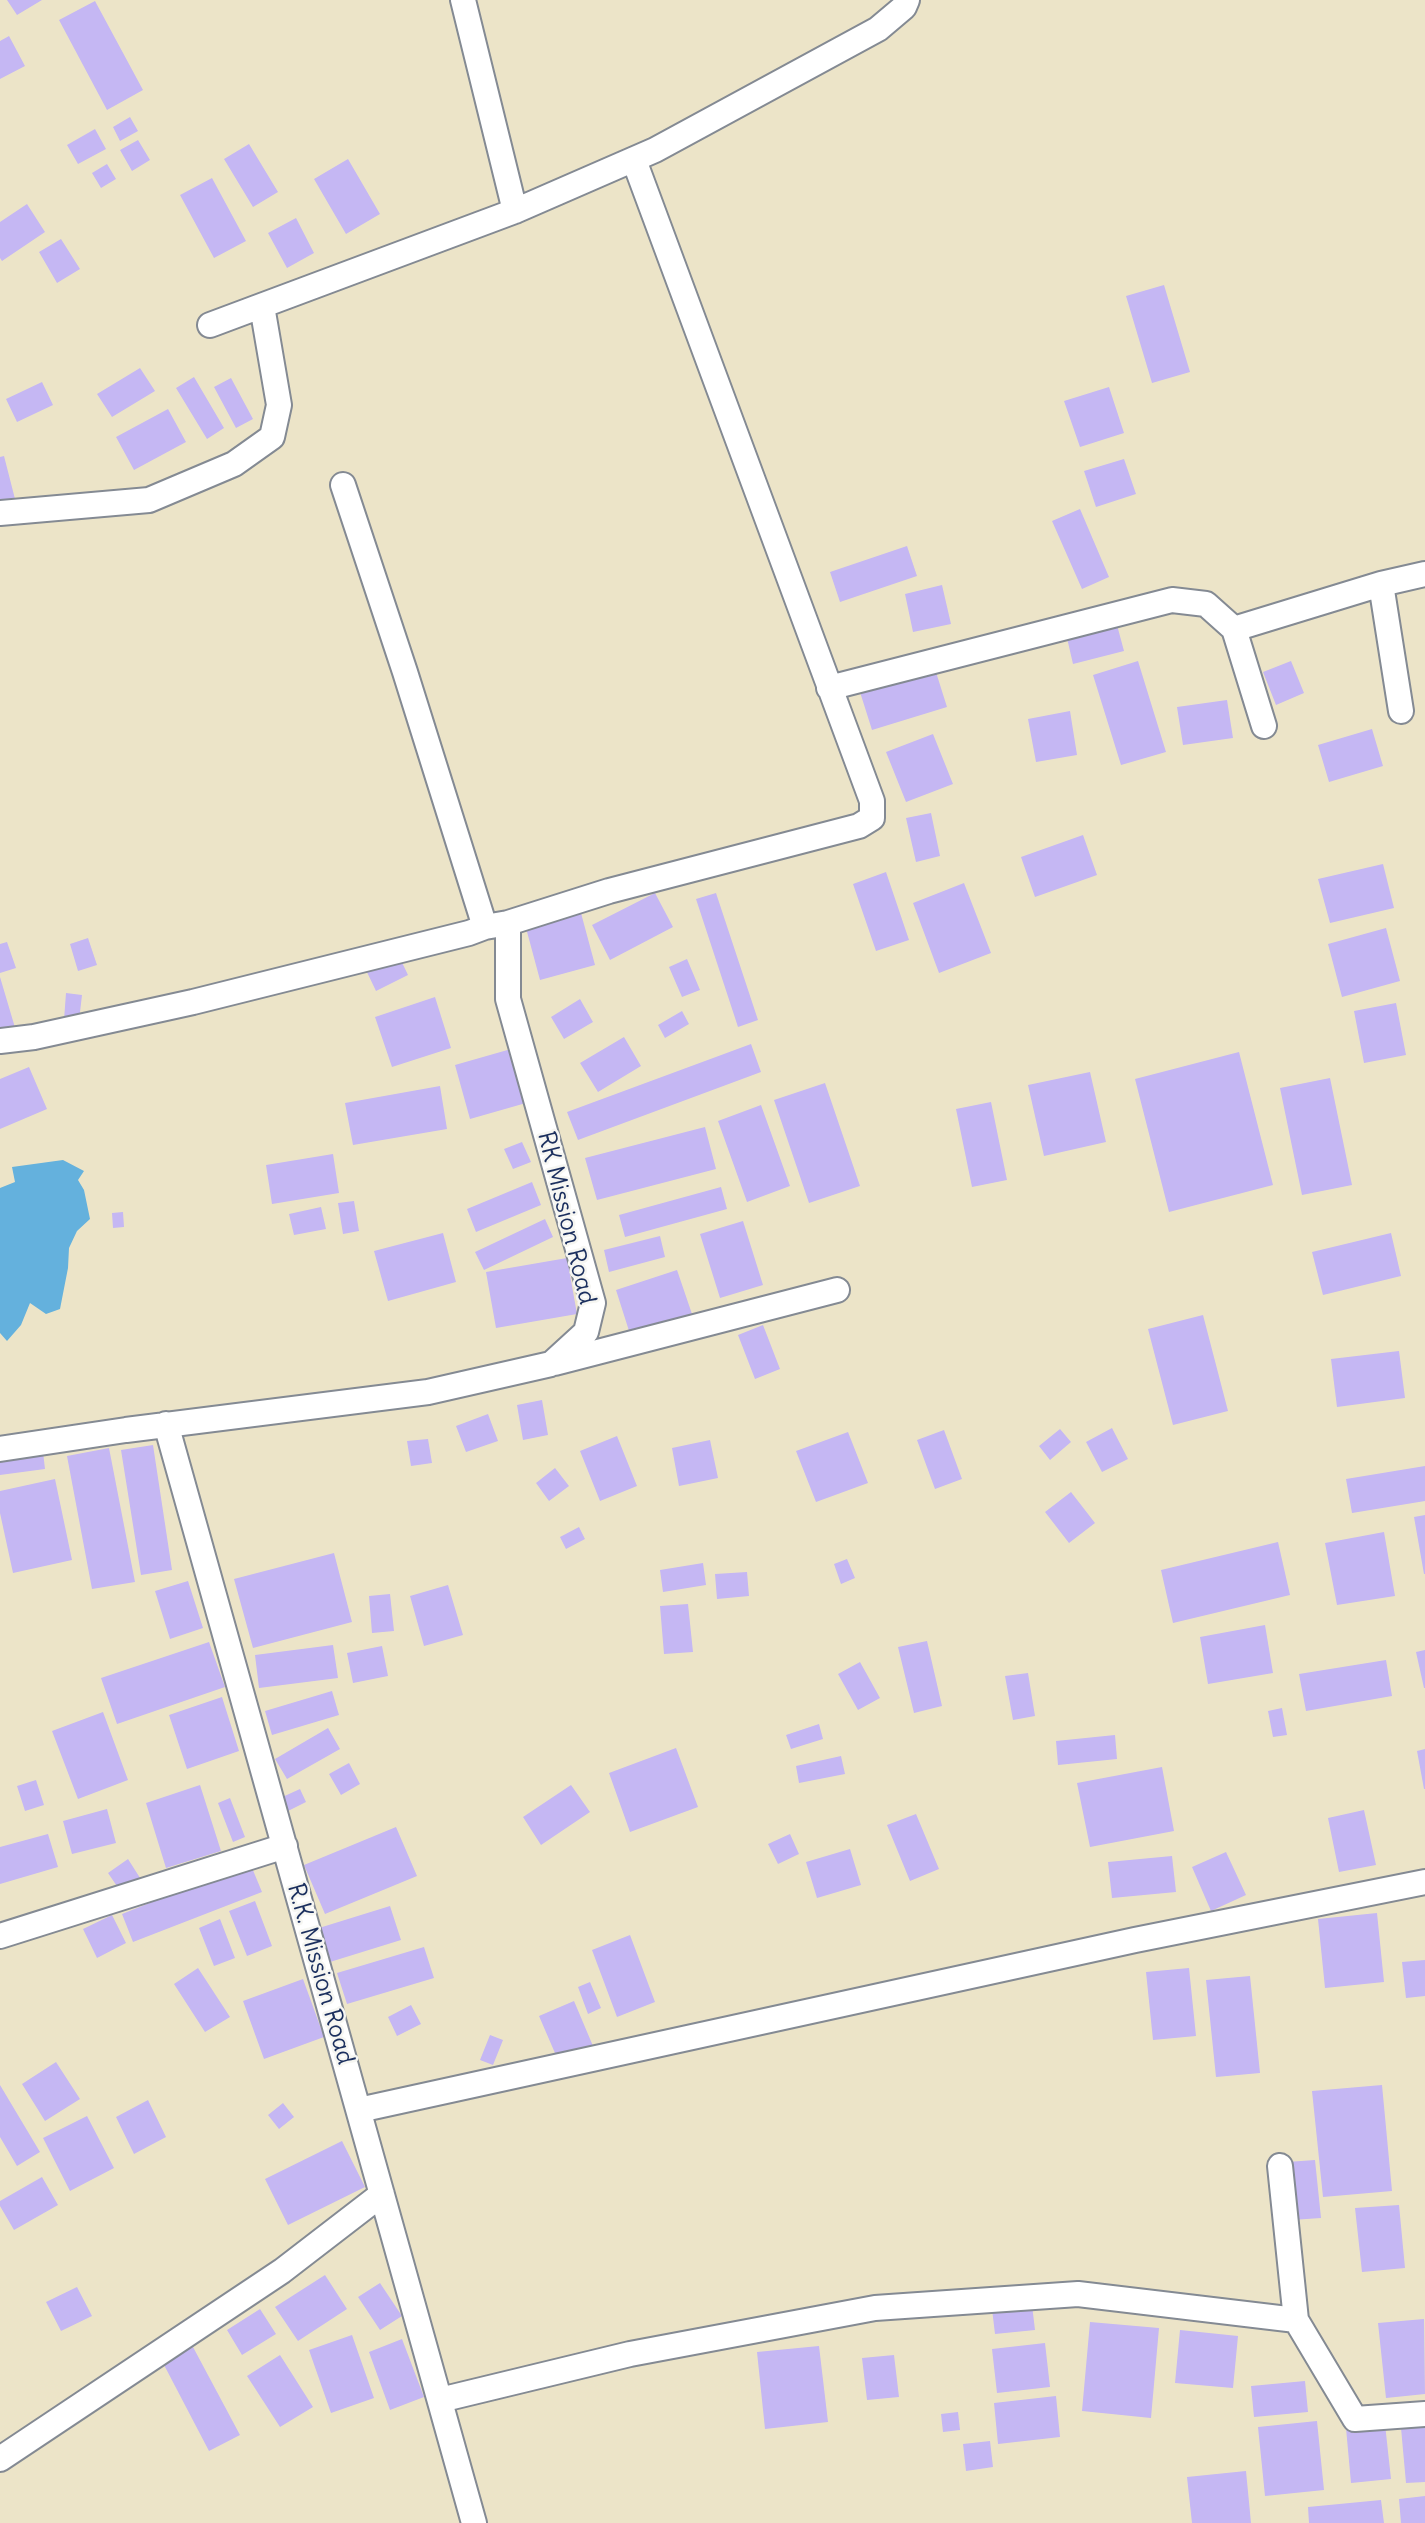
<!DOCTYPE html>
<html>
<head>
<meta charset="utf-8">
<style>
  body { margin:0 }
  canvas { display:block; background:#ece4c8 }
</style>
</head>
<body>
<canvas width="1425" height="2523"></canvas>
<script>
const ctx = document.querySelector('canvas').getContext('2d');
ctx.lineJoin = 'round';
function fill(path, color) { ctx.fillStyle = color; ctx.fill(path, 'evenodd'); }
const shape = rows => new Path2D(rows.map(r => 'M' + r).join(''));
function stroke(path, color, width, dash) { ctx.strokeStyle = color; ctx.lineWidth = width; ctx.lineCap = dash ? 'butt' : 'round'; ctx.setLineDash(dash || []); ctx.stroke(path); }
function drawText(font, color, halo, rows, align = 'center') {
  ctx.font = font + ' Delius,sans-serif'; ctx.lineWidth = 5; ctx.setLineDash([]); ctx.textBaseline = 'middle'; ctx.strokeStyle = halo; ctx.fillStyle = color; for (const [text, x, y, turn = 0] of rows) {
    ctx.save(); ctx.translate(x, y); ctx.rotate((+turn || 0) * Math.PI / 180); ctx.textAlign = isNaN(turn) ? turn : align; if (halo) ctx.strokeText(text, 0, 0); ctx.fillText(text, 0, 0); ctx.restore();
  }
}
fill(shape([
  [63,1160,84,1171,78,1180,84,1190,90,1219,77,1231,69,1248,68,1268,60,1309,46,1314,30,1303,21,1325,7,1341,0,1333,0,1188,15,1182,12,1167]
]), '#64b1dd');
fill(shape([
  [7,0,42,0,17,15],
  [95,1,143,90,107,110,59,20],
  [9,36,25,66,0,79,0,41],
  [130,117,138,131,120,141,113,127],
  [95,129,106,149,78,164,67,145],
  [138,140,150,160,132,171,120,150],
  [249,144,278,192,253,207,224,159],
  [348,159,380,214,346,234,314,179],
  [107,164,116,179,101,188,92,173],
  [212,178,246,241,214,258,180,195],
  [27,204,45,232,2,261,0,258,0,222],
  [296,218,314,253,287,268,268,233],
  [61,239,80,269,57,283,39,252],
  [1164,285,1190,372,1152,383,1126,296],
  [140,368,155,391,112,417,97,394],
  [194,377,224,428,207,439,176,388],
  [231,378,253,419,236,428,214,387],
  [42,382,53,405,17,422,6,399],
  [1109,387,1124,433,1080,447,1064,401],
  [168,409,186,442,134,470,116,437],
  [4,456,15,499,0,503,0,457],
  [1124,459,1136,494,1096,507,1084,471],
  [1080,509,1109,577,1082,589,1052,521],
  [907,546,917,576,840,602,830,572],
  [942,585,951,624,913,632,905,594],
  [1117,625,1124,651,1073,664,1067,638],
  [1138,661,1166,752,1121,765,1093,675],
  [1291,661,1304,693,1276,705,1263,672],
  [935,669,947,707,872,730,860,692],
  [1227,700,1233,738,1183,745,1177,707],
  [1070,711,1077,755,1036,762,1028,719],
  [1372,729,1383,766,1329,782,1318,745],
  [933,734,953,784,906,802,886,752],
  [931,813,940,856,916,862,906,818],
  [1083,835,1097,875,1035,897,1021,857],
  [1383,864,1394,908,1330,923,1318,879],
  [886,872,909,940,876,951,853,884],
  [964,883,991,953,939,973,913,903],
  [655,893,673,927,610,960,592,925],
  [716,893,758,1020,738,1027,696,899],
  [581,913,595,965,540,980,526,928],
  [1386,928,1400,981,1342,997,1328,944],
  [88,938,97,965,78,971,70,944],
  [7,942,16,968,0,973,0,944],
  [397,952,408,975,376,991,365,968],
  [687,959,700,990,682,997,669,967],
  [0,977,16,1031,0,1035],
  [66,993,82,995,79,1021,64,1020],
  [435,997,451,1048,392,1067,375,1017],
  [580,999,593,1022,564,1039,551,1017],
  [1396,1003,1406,1055,1364,1063,1354,1011],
  [682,1011,689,1024,665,1038,658,1025],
  [624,1037,641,1066,598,1092,580,1063],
  [751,1044,761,1072,578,1140,567,1112],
  [511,1049,526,1103,470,1119,455,1065],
  [1239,1052,1273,1185,1169,1212,1135,1079],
  [29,1067,47,1109,0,1129,0,1079],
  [1090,1072,1106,1142,1044,1156,1028,1085],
  [1330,1078,1352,1185,1302,1195,1280,1088],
  [825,1083,860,1186,809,1203,774,1100],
  [440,1086,447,1129,353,1145,345,1103],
  [991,1102,1007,1180,972,1187,956,1109],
  [761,1105,790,1186,747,1202,718,1121],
  [705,1127,716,1169,597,1200,585,1158],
  [522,1142,531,1162,513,1169,504,1149],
  [333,1154,339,1193,272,1204,266,1165],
  [532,1182,541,1205,476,1232,467,1209],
  [721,1187,727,1209,625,1237,619,1215],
  [354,1201,359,1231,343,1234,338,1203],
  [321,1207,326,1229,294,1235,289,1214],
  [123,1212,124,1227,113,1228,112,1213],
  [545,1219,553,1237,484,1270,475,1252],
  [743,1221,763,1285,720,1298,700,1234],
  [443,1233,456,1282,388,1301,374,1251],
  [1391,1233,1401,1276,1323,1295,1312,1252],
  [660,1236,665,1257,609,1272,604,1250],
  [567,1258,577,1314,496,1328,486,1272],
  [677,1270,692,1314,630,1334,616,1290],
  [1203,1315,1228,1411,1173,1425,1148,1329],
  [763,1325,780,1369,755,1379,738,1335],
  [1399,1351,1405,1398,1337,1407,1331,1359],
  [542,1400,548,1435,523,1440,517,1405],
  [488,1414,498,1441,466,1452,456,1426],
  [1112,1428,1128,1459,1102,1472,1086,1442],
  [1060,1429,1071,1442,1050,1460,1039,1446],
  [944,1430,962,1479,935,1489,917,1440],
  [848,1432,868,1483,816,1502,796,1451],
  [617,1436,637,1486,600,1501,580,1451],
  [428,1439,432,1463,411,1466,407,1441],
  [710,1440,718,1478,679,1486,672,1448],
  [153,1445,172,1570,141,1575,121,1450],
  [109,1448,135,1582,92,1589,67,1456],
  [43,1452,45,1469,0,1475,0,1458],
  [1425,1466,1425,1501,1352,1513,1346,1479],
  [555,1468,569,1486,549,1501,536,1483],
  [55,1479,72,1560,13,1573,0,1513,0,1491],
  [1071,1492,1095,1523,1069,1543,1045,1512],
  [1425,1515,1425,1574,1424,1574,1414,1517],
  [579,1527,585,1539,566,1549,560,1537],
  [1384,1532,1395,1596,1337,1605,1325,1543],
  [1278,1542,1290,1595,1173,1623,1161,1570],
  [334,1553,352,1622,253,1648,234,1579],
  [847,1559,855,1578,841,1584,834,1564],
  [703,1563,706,1585,663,1592,660,1570],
  [747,1572,749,1596,717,1599,715,1574],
  [188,1581,203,1628,170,1639,155,1591],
  [448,1585,463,1635,424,1646,410,1596],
  [390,1594,394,1631,372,1633,369,1596],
  [688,1604,693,1652,664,1654,660,1606],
  [1265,1625,1273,1673,1208,1684,1200,1637],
  [927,1641,942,1706,914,1713,898,1647],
  [209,1642,225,1687,117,1724,101,1678],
  [333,1645,338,1678,259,1688,255,1655],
  [382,1646,388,1676,353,1683,347,1653],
  [1425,1650,1425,1688,1424,1688,1416,1652],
  [1386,1660,1392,1696,1306,1711,1299,1674],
  [860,1662,880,1698,858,1710,838,1674],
  [1028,1673,1035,1716,1013,1720,1005,1676],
  [332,1691,339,1715,272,1735,265,1711],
  [222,1697,239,1751,187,1769,169,1715],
  [1282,1708,1287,1735,1273,1737,1268,1711],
  [103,1712,128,1780,78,1799,52,1731],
  [819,1724,823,1739,791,1749,786,1735],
  [328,1728,340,1749,287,1779,275,1759],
  [1115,1735,1117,1759,1058,1765,1056,1741],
  [676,1748,698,1807,630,1832,609,1773],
  [1425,1749,1425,1789,1424,1789,1417,1751],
  [841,1756,845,1774,799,1783,796,1766],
  [349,1763,360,1784,341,1795,329,1774],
  [1162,1767,1174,1831,1090,1847,1077,1783],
  [36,1780,44,1805,25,1811,17,1786],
  [200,1785,221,1851,166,1868,146,1803],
  [571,1785,590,1812,541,1845,523,1817],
  [300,1789,306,1802,284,1813,278,1799],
  [230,1798,245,1837,233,1842,218,1803],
  [107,1809,116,1843,72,1854,63,1821],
  [1364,1810,1376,1865,1339,1872,1328,1818],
  [916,1814,939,1869,910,1881,887,1825],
  [396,1827,417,1876,325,1914,304,1865],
  [48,1834,58,1867,0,1884,0,1847],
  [790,1834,799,1854,778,1864,768,1844],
  [850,1849,861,1885,817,1898,806,1862],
  [1226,1852,1246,1895,1211,1911,1192,1867],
  [1172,1856,1176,1892,1112,1898,1108,1862],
  [128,1859,142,1881,123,1895,108,1873],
  [250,1863,262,1892,133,1942,122,1914],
  [255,1901,272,1946,247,1956,229,1911],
  [390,1906,401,1940,330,1962,319,1928],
  [1377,1913,1384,1982,1325,1988,1318,1919],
  [112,1915,126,1943,97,1958,83,1929],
  [220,1919,235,1958,214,1966,199,1928],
  [630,1935,655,2002,617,2017,592,1950],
  [424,1947,434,1978,347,2004,337,1973],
  [1425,1960,1425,1996,1406,1998,1402,1962],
  [198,1968,230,2017,205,2032,174,1984],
  [1189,1968,1196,2036,1153,2040,1146,1972],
  [1250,1976,1260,2073,1216,2077,1206,1980],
  [303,1979,324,2037,264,2059,243,2001],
  [590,1982,601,2008,588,2014,578,1987],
  [574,2001,593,2046,558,2060,539,2016],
  [411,2005,421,2024,397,2036,388,2017],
  [490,2035,503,2040,493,2065,480,2060],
  [56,2062,80,2099,45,2121,22,2084],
  [0,2085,40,2152,17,2166,0,2137],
  [1382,2085,1392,2191,1323,2197,1312,2091],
  [148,2100,166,2137,134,2154,116,2117],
  [283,2103,294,2117,279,2129,268,2115],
  [87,2116,114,2168,70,2191,43,2138],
  [342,2141,365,2187,288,2225,265,2179],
  [1315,2160,1321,2218,1292,2220,1287,2162],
  [42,2177,58,2205,14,2230,0,2206,0,2201],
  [1399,2205,1405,2268,1362,2272,1355,2208],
  [325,2275,347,2309,298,2341,275,2307],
  [380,2283,402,2316,380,2330,358,2297],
  [77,2287,92,2316,61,2331,46,2302],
  [1032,2305,1035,2330,995,2334,992,2309],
  [260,2309,276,2334,242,2355,227,2330],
  [1424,2319,1425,2394,1386,2398,1378,2323],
  [1090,2322,1159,2328,1151,2418,1082,2411],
  [1180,2330,1238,2336,1233,2388,1175,2383],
  [352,2335,374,2398,331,2413,309,2350],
  [402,2339,424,2397,390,2410,369,2352],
  [1045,2343,1050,2387,997,2393,992,2349],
  [819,2346,828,2422,765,2429,757,2352],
  [193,2347,240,2435,209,2451,163,2363],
  [280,2355,313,2407,280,2427,247,2376],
  [894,2355,899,2397,867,2400,862,2358],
  [1305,2381,1308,2412,1254,2417,1251,2386],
  [1056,2396,1060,2437,998,2444,994,2403],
  [958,2412,960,2430,943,2432,941,2414],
  [1317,2421,1324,2490,1265,2496,1258,2427],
  [1385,2424,1391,2479,1351,2483,1346,2428],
  [1425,2426,1425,2482,1406,2483,1401,2428],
  [990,2441,993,2467,966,2471,963,2444],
  [1246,2471,1251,2523,1192,2523,1187,2477],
  [1425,2496,1425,2523,1401,2523,1399,2499],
  [1381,2500,1384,2523,1309,2523,1308,2507]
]), '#c5b7f3');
const minor = shape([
  [463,0,515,211],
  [210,325,515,211,655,150,878,29,904,7,907,0],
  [343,485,405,672,485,927],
  [0,513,149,500,234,464,272,437,279,405,262,306],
  [1381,584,1401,711],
  [1234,629,1381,584,1425,574],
  [829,688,1172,600,1206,604,1234,629,1264,726],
  [0,1041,34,1037,193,1002,469,933,485,927,508,923],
  [555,1363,837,1290],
  [166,1424,474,2523],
  [0,1449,126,1430,428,1392,551,1364,586,1332,593,1303,508,999,508,923,609,891,859,826,872,818,872,801,634,160],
  [0,1936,285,1846],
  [359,2110,1135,1940,1425,1882],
  [1280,2166,1296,2320],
  [440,2400,630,2354,875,2308,1078,2294,1296,2320,1355,2419,1425,2414],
  [0,2459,282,2271,382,2194]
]);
stroke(minor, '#848a93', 28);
stroke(minor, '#fff', 24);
drawText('24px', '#1b2f5e', '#f6f6f2', [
  ["RK Mission Road",566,1218,76],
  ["R.K. Mission Road",320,1974,74]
]);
</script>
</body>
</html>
